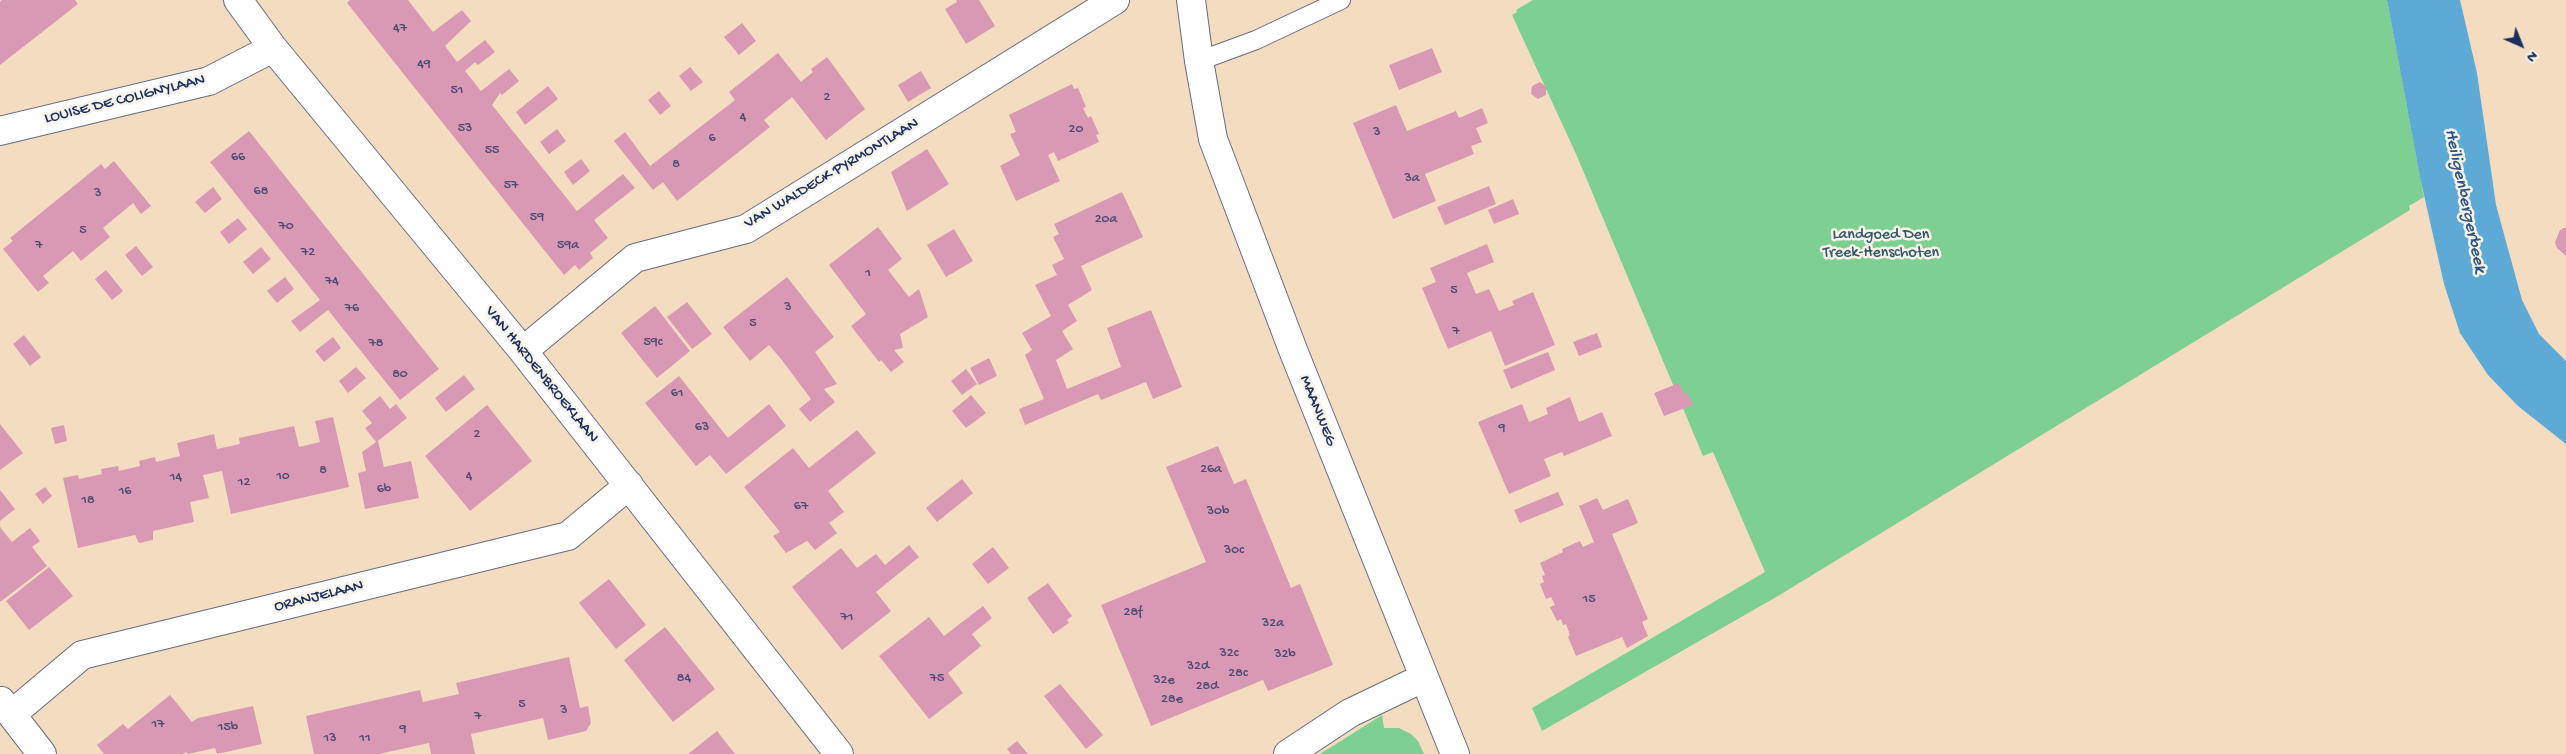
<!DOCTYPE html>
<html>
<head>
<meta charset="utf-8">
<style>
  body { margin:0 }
  #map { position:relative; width:2566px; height:754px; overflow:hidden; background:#f4dcc1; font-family:"Gochi Hand",sans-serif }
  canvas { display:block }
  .north { position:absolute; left:2496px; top:20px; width:50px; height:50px; -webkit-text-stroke:4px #f7f3e8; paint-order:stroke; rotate:136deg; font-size:14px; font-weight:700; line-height:20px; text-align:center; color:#1b2f5e }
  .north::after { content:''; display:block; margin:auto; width:18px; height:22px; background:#1b2f5e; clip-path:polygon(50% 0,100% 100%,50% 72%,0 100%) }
</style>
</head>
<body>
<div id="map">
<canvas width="2566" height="754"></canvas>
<div class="north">N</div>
</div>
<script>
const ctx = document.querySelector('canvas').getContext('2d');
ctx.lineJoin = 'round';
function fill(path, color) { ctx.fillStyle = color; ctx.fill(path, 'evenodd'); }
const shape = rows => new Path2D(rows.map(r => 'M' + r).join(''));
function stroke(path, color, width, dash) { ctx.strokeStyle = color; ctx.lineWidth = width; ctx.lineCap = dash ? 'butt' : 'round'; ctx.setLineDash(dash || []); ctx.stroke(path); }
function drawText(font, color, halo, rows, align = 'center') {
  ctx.font = font + ' "Gochi Hand",sans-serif'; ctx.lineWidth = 5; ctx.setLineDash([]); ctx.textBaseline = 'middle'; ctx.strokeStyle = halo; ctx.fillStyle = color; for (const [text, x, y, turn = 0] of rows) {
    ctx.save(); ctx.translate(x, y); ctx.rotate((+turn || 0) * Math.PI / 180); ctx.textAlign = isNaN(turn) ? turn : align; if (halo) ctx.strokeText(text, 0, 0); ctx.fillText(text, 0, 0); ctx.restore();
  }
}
fill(shape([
  [1533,0,2387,0,2424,197,2409,206,2410,210,1778,596,1542,731,1532,708,1765,572,1713,452,1703,456,1576,154,1512,15,1517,12,1516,10],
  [1382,715,1384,728,1399,728,1411,734,1418,741,1424,754,1320,754]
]), '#7ed092');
fill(shape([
  [2387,0,2460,0,2477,73,2496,205,2522,300,2539,334,2566,361,2566,444,2518,406,2488,375,2460,333,2444,284,2420,177]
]), '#5caad5');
fill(shape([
  [2,0,75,0,78,4,0,65,0,2],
  [350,0,408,0,433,32,462,10,471,21,445,46,457,62,485,40,495,52,478,65,475,62,465,71,481,91,509,69,519,81,502,95,500,93,492,105,577,211,623,174,635,188,594,220,608,238,590,253,593,258,579,270,575,265,564,275,347,3],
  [956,0,979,0,995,26,966,44,945,9,957,2],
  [742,23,756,41,739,55,724,37],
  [1432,48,1442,72,1399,90,1389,65],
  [778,53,801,82,813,72,811,69,827,57,865,109,826,140,792,97,764,120,770,127,677,201,663,182,653,190,614,141,625,132,650,166,735,100,729,92],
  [690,67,703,82,691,91,679,76],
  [921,71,931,88,908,102,898,85],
  [1540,82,1546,87,1546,95,1538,99,1531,94,1532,86],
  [1072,84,1074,89,1078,88,1086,107,1083,108,1088,118,1091,116,1099,134,1096,135,1099,142,1058,161,1054,152,1048,155,1060,181,1016,201,1000,166,1020,155,1010,134,1016,132,1009,115],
  [548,86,558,99,525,125,516,112],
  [659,91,671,106,660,115,648,100],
  [1396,105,1407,131,1456,111,1459,118,1482,108,1488,123,1476,128,1482,142,1471,146,1474,154,1425,174,1436,201,1393,219,1353,123],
  [557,129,566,141,549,154,540,142],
  [249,131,439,369,400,400,328,310,300,332,291,321,320,300,210,162],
  [927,149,949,184,907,211,891,172],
  [581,159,590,171,573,185,564,172],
  [114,161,151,206,141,214,133,203,103,228,110,237,81,261,73,251,43,276,49,283,38,292,3,249,13,241,10,238,101,164,105,169],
  [1489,186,1496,204,1445,225,1437,207],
  [213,187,222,199,205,213,195,202],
  [1122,192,1143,237,1081,266,1092,290,1068,305,1077,321,1062,331,1073,349,1056,360,1067,389,1121,367,1107,328,1151,310,1182,387,1153,399,1146,382,1101,400,1098,394,1025,425,1019,409,1044,399,1025,355,1032,350,1022,333,1051,316,1035,285,1057,275,1052,265,1064,259,1053,237,1059,234,1054,224],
  [1513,199,1519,214,1494,224,1488,210],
  [238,218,247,229,229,244,220,232],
  [878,227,902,259,888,270,909,297,919,289,928,317,900,334,903,348,894,350,904,362,891,372,881,360,879,362,851,326,866,314,829,265],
  [2566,227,2566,256,2557,248,2555,242,2560,230],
  [954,229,973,261,946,277,927,245],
  [1487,244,1494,262,1467,273,1476,294,1489,289,1499,311,1514,305,1512,301,1533,292,1555,345,1505,366,1491,331,1448,349,1422,288,1436,282,1430,268],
  [136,246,153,267,142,276,125,255],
  [261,247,271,259,253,274,243,262],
  [106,270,123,291,112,300,95,279],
  [285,277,294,289,277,303,267,291],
  [787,277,834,337,815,352,837,384,824,389,835,402,810,422,799,409,811,399,781,359,769,345,750,361,723,327],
  [687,302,712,334,692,349,667,317],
  [655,306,690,351,657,378,621,333],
  [1597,333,1602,347,1579,356,1573,342],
  [24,335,41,357,30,366,13,344],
  [333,337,341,348,324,362,315,351],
  [1548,352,1555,370,1511,389,1503,370],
  [989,358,997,376,979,385,970,368],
  [356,367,366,378,348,393,339,381],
  [966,369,977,384,962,395,951,381],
  [464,375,475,389,446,412,435,398],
  [679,376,728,438,769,404,786,426,726,474,710,455,696,466,645,403],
  [1679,383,1684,394,1687,392,1693,405,1664,416,1654,393],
  [971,395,986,413,966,428,952,411],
  [380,396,390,409,396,404,407,418,378,441,384,467,411,461,419,498,365,509,358,473,366,471,362,452,376,442,365,428,372,423,362,411],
  [1570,397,1579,422,1602,412,1612,436,1564,456,1562,452,1544,459,1551,476,1509,494,1478,422,1522,404,1529,422,1548,414,1546,408],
  [487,405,532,461,470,511,425,456],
  [333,417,349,487,231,514,222,471,203,475,209,498,190,502,194,522,153,531,153,540,139,543,135,535,78,548,63,478,78,475,79,479,102,474,101,469,118,466,119,471,140,466,139,461,155,457,156,462,180,456,177,443,214,434,217,449,240,444,239,438,294,426,299,447,320,442,315,421],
  [0,424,23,453,0,470],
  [64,425,67,441,55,444,51,428],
  [857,430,876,453,828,491,844,512,829,523,837,533,815,550,807,541,786,553,773,536,780,532,744,487,793,448,809,468],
  [1218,446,1234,484,1246,479,1291,588,1300,584,1333,665,1268,691,1263,680,1151,726,1101,605,1206,562,1166,467],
  [962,479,973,493,937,522,926,508],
  [45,487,52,496,43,504,35,494],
  [0,490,15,509,0,521],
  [1558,492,1564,505,1520,523,1514,510],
  [1597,498,1603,510,1628,499,1638,523,1612,534,1648,619,1642,622,1648,636,1627,648,1622,637,1576,656,1568,637,1570,635,1566,624,1563,625,1561,619,1557,621,1550,607,1555,605,1551,597,1546,599,1540,584,1544,582,1542,576,1545,575,1540,563,1563,552,1562,549,1580,541,1583,547,1594,542,1579,506],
  [0,527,12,542,30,528,40,541,32,547,47,566,0,602],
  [909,545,919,557,876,592,891,611,842,650,792,587,841,548,857,568,876,554,885,565],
  [993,547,1009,568,988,584,972,564],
  [49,567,73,596,29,630,6,601],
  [609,579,646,625,616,649,579,603],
  [1048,583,1072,616,1067,620,1069,623,1053,634,1027,598],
  [983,606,992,618,972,634,981,646,948,673,963,693,929,719,879,656,929,617,944,636],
  [665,627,715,689,673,722,624,660],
  [569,657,580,708,588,706,591,723,586,731,548,740,543,718,471,734,475,754,431,754,429,743,379,754,314,754,306,716,420,690,423,702,459,694,456,683],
  [1060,684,1103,735,1086,749,1044,696],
  [170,695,192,722,198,718,253,706,262,744,217,754,215,748,188,754,186,752,183,754,104,754,97,745,123,724,128,729],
  [717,731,735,754,688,754],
  [1017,741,1028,754,1011,754,1007,749]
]), '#d999b4');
const lane = shape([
  [1199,61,1256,40,1341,0]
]);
const street = shape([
  [238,0,273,48,523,351,839,754],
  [1191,0,1199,61,1213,139,1293,350,1455,754],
  [0,131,209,81,273,48],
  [523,351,635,258,746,229,1115,0],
  [1,701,42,754],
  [12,714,82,655,568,536,629,485],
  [1288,754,1350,713,1423,678]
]);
stroke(lane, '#676c81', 20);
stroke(street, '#676c81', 30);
stroke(lane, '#fff', 18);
stroke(street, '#fff', 28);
drawText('14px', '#4a4a74', null, [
  ["47",400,29],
  ["49",424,65],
  ["51",457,91],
  ["2",827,98],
  ["4",743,118],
  ["53",465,129],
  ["20",1076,130],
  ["3",1377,133],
  ["6",712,139],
  ["55",492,151],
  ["66",238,158],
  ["8",676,165],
  ["3a",1412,179],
  ["57",511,186],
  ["68",261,192],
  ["3",98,194],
  ["59",537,218],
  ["20a",1106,220],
  ["70",286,227],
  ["5",83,231],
  ["7",39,246],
  ["59a",568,246],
  ["72",308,253],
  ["1",868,274],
  ["74",332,282],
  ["5",1454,291],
  ["3",788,308],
  ["76",352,309],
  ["5",753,324],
  ["7",1456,332],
  ["59c",653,343],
  ["78",376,344],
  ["80",400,375],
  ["61",677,394],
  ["63",702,428],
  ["9",1502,429],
  ["2",477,435],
  ["26a",1211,470],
  ["8",323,471],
  ["10",283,477],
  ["4",469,477],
  ["14",176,478],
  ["12",244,483],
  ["6b",384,490],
  ["16",125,492],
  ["18",88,501],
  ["67",801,507],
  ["30b",1218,512],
  ["30c",1234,551],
  ["15",1589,600],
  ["28f",1133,613],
  ["71",847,618],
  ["32a",1273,624],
  ["32c",1229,654],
  ["32b",1285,655],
  ["32d",1198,667],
  ["28c",1238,674],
  ["84",684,679],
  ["75",937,679],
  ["32e",1164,681],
  ["28d",1207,687],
  ["28e",1172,700],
  ["5",522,705],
  ["3",564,711],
  ["7",478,717],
  ["17",158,725],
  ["15b",228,728],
  ["9",403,730],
  ["13",330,739],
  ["11",365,739]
]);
drawText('16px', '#1b2f5e', '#f7f3e8', [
  ["LOUISE DE COLIGNYLAAN",125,100,-14],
  ["VAN WALDECK PYRMONTLAAN",832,174,-31],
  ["VAN HARDENBROEKLAAN",541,375,51],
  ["MAANWEG",1317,411,68],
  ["ORANJELAAN",319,597,-14]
]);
drawText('16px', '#34576b', '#f7f3e8', [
  ["Landgoed Den",1881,236],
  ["Treek-Henschoten",1881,254]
]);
drawText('italic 18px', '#2e5482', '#f7f3e8', [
  ["Heiligenbergerbeek",2464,201,78]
]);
</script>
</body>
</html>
